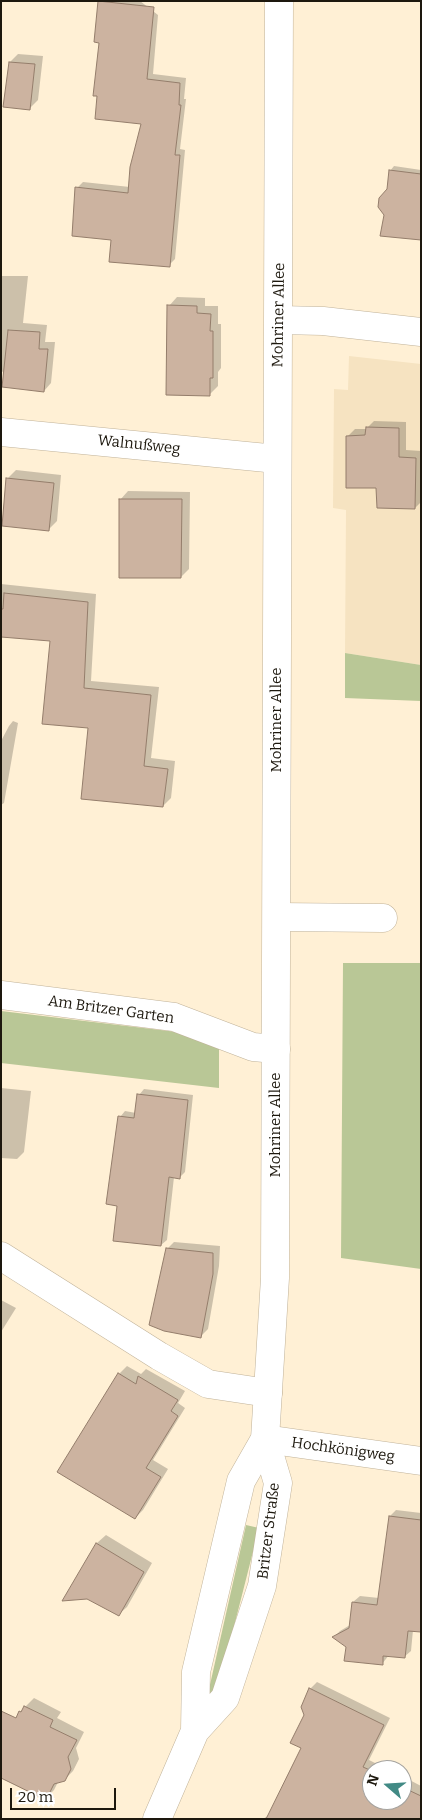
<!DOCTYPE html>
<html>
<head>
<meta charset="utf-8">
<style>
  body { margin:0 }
  #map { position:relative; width:422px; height:1820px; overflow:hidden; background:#fff0d5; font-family:Bitter,serif }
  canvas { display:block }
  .frame { position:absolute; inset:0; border:2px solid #1d180e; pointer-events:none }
  .north { position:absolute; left:362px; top:1760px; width:50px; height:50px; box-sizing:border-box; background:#fff; border:1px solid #a5a39f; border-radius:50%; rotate:289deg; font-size:14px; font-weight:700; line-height:20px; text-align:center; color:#1d180e }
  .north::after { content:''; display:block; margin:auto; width:18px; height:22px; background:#428a85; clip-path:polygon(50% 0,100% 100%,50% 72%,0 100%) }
  .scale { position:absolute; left:10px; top:1788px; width:106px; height:22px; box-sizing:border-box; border:2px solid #1d180e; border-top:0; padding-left:6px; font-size:15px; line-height:18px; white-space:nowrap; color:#1d180e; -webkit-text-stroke:4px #fff; paint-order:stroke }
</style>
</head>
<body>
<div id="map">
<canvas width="422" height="1820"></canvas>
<div class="frame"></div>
<div class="north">N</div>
<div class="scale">20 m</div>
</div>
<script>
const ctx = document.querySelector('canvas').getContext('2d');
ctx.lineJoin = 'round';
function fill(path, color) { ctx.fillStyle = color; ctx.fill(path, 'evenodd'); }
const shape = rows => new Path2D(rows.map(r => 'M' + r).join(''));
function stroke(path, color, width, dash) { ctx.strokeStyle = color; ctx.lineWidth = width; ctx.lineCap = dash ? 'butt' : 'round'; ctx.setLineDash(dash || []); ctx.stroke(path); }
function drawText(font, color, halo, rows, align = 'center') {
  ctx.font = font + ' Bitter,serif'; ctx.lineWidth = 5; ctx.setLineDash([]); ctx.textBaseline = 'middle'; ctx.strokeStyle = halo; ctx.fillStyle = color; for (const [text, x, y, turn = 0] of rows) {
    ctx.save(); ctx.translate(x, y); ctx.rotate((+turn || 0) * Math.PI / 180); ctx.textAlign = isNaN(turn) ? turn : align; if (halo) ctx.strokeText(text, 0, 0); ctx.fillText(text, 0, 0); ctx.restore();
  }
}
fill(shape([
  [349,356,421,364,421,665,345,653,346,510,333,508,334,389,348,390]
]), '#f6e3c1');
fill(shape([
  [345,653,421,665,421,701,345,698],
  [343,963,421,963,421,1269,341,1258],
  [1,1011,219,1037,219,1088,1,1063],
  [246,1525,259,1528,226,1658,212,1698,207,1698]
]), '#b9c796');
fill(shape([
  [99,1,140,1,158,15,153,74,186,78,184,99,186,99,180,149,185,150,175,259,169,265,77,188,83,182,130,187,143,123,100,41],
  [18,54,43,56,38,100,30,108,10,62],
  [394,166,421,170,421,239,390,171],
  [1,276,28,276,23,323,47,325,45,342,55,342,51,383,44,391,1,371],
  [177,297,205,298,205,306,218,306,218,324,221,324,221,368,218,372,218,386,209,395,169,306],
  [374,421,406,422,406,450,421,451,421,502,415,508,378,487,348,436,355,429,366,429],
  [16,470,61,475,57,521,48,530,8,478],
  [128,491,190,492,189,569,181,577,120,500],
  [1,584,96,594,91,681,159,687,151,758,175,761,171,798,163,806,89,727,51,640,1,635],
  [13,721,18,723,4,803,1,805,1,741,9,726],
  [1,1088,31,1091,24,1152,17,1159,1,1158],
  [144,1089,193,1095,185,1172,179,1178,174,1177,167,1240,161,1245,119,1205,120,1117,125,1111,136,1113,139,1095],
  [174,1242,220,1246,219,1266,208,1329,201,1336,167,1249],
  [1,1300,16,1308,1,1332],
  [127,1366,141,1374,146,1369,185,1391,178,1403,185,1408,153,1460,168,1469,143,1510,135,1518,119,1374],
  [396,1510,421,1513,421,1631,413,1630,411,1651,404,1657,389,1655,382,1664,348,1647,334,1637,340,1631,350,1625,353,1602,360,1596,379,1598,390,1516],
  [106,1535,152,1563,127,1607,118,1615,88,1598,65,1600,97,1543],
  [317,1682,390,1718,369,1760,389,1770,372,1770,372,1800,402,1800,402,1776,421,1786,421,1819,263,1819,269,1815,302,1748,305,1715,310,1689],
  [34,1698,61,1712,57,1718,84,1732,76,1748,79,1759,73,1771,64,1780,58,1782,54,1790,45,1799,20,1712]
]), '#0003');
const building = shape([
  [98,1,154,7,147,79,180,83,179,105,181,105,175,155,180,155,170,267,109,262,111,240,72,236,75,187,128,193,130,167,141,124,95,119,97,96,93,96,99,43,94,42,98,1],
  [9,62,35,64,30,110,3,107,9,62],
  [389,170,421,174,421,240,380,236,384,215,378,207,379,198,387,189,389,170],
  [167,305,197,306,197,313,211,314,210,331,213,331,213,378,210,378,210,396,166,395,167,305],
  [8,330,40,332,39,349,48,349,44,392,2,387,8,330],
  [366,427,399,428,399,457,416,458,415,509,377,508,376,488,346,488,346,436,365,435,366,427],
  [6,478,54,483,49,531,2,526,6,478],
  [119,499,182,499,181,578,119,578,119,499],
  [4,593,88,602,84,688,151,695,144,766,168,769,163,807,81,799,88,728,42,724,50,641,1,637,1,609,3,609,4,593],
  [137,1094,188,1100,180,1179,169,1177,161,1246,113,1241,117,1206,106,1204,118,1116,134,1118,137,1094],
  [166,1248,213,1253,213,1274,201,1338,164,1331,149,1325,166,1248],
  [118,1373,136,1384,138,1376,178,1400,171,1411,178,1416,146,1468,161,1477,135,1519,57,1472,118,1373],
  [389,1516,421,1520,421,1632,408,1631,405,1658,383,1656,383,1665,344,1661,346,1647,332,1637,349,1628,352,1602,377,1605,389,1516],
  [96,1543,144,1572,119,1616,87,1599,62,1601,96,1543],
  [309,1688,384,1725,363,1767,372,1771,372,1800,402,1800,402,1787,421,1796,421,1819,266,1819,301,1748,290,1743,304,1715,301,1707,309,1688],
  [24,1706,53,1720,50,1727,77,1740,68,1757,71,1769,65,1781,54,1784,46,1800,1,1778,1,1711,16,1718,19,1711,21,1712,24,1706]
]);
fill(building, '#ccb3a0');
stroke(building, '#947d6b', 1);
const minor = shape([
  [279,320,323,321,421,332],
  [1,432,277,459],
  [277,917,383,918],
  [1,995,174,1017,253,1047,276,1049],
  [1,1256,159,1356,208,1384,268,1393],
  [265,1439,421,1461]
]);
const major = shape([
  [195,1731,196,1672,241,1481,265,1439],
  [157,1819,195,1731,225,1698,262,1586,278,1483,265,1439,275,1278,279,1]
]);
stroke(minor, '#c0b299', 29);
stroke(major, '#c0b299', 29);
stroke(minor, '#fff', 28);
stroke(major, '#fff', 28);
drawText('15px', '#1d180e', '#fff', [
  ["Mohriner Allee",279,315,-89],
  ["Walnußweg",139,445,6],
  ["Mohriner Allee",277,720,-90],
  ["Am Britzer Garten",111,1010,8],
  ["Mohriner Allee",276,1125,-90],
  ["Hochkönigweg",343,1450,8],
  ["Britzer Straße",269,1531,-83]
]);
</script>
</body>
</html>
